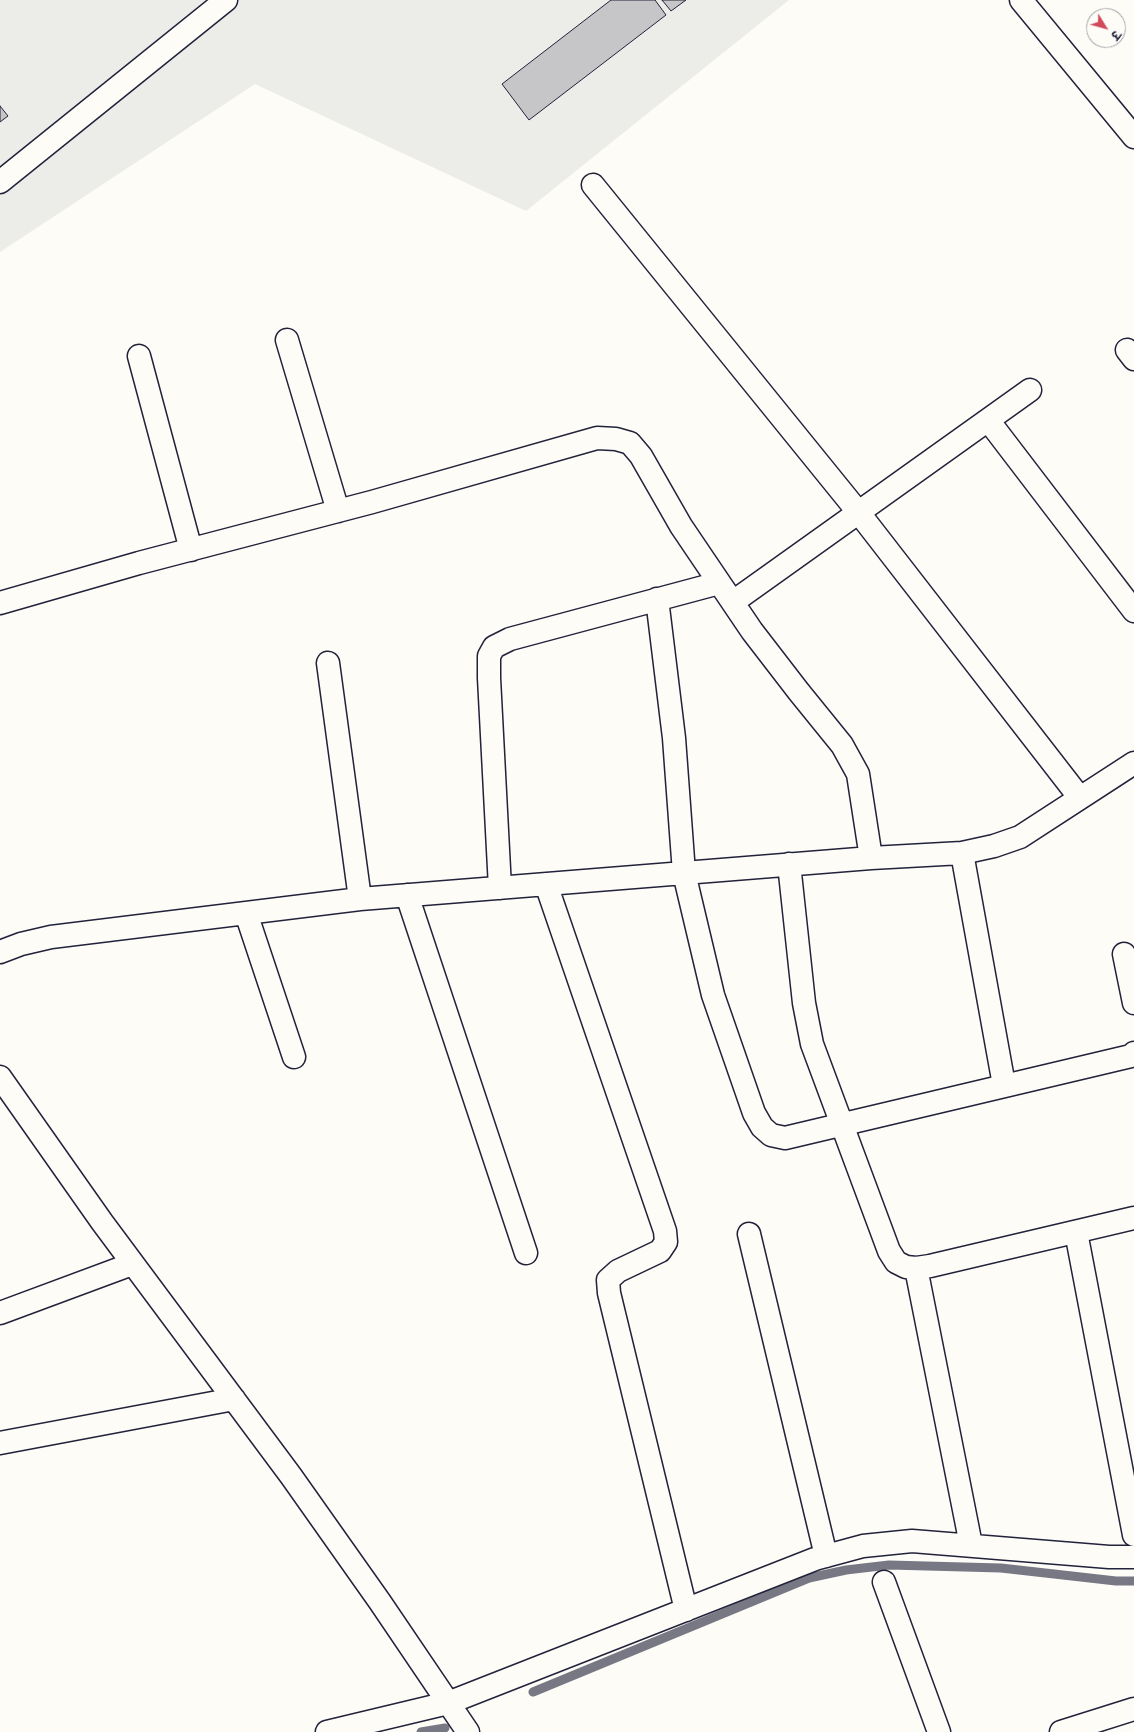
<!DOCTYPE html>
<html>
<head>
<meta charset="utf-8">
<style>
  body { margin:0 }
  #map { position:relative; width:1134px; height:1732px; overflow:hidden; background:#fdfcf7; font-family:Mynerve,"Playpen Sans Deva",sans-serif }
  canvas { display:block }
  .north { position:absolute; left:1086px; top:8px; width:40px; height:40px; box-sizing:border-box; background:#fdfcf7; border:1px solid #a5a5ac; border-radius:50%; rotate:127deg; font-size:11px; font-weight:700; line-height:16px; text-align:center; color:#22223b }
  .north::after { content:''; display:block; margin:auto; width:14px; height:18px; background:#d1495b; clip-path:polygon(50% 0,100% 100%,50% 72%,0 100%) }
</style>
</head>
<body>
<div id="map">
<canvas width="1134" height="1732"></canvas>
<div class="north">उ</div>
</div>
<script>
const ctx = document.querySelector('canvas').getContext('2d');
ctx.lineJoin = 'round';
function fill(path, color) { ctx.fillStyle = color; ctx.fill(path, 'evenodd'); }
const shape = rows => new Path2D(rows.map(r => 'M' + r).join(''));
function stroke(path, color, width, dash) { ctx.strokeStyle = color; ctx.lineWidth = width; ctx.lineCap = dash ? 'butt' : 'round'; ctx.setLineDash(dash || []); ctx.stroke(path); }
fill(shape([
  [0,0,789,0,526,211,255,84,0,252]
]), '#ecece9');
stroke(shape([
  [533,1692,809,1578,846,1570,889,1565,1001,1568,1116,1581,1134,1581],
  [421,1732,445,1728]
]), '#787885', 9);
const building = shape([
  [611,0,655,0,666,15,529,120,502,84,611,0],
  [662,0,686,0,671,11,662,0],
  [0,106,8,116,0,122,0,106]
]);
fill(building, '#c6c6c8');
stroke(building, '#22223b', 1);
const minor = shape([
  [1021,0,1134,137],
  [0,182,226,0],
  [593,185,859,513,1080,798],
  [287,340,338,511],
  [1127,350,1134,359],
  [139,356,191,550],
  [988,420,1134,611],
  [657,599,674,738,684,873,713,995,754,1113,762,1127,771,1135,785,1138,1131,1056,1134,1053],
  [733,602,1030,390],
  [0,603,139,563,372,502,597,438,616,439,630,443,641,456,681,526,752,631,799,692,842,745,858,774,871,858],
  [328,663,360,899],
  [962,853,1004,1085],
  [789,864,804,1003,812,1044,889,1251,896,1262,906,1267,916,1268,930,1266,1134,1218],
  [546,884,665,1231,666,1242,660,1251,618,1271,608,1280,609,1293,686,1610],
  [500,888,489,678,489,656,494,647,510,639,719,583],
  [407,895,526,1253],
  [246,913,294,1057],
  [0,952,21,944,51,937,360,899,871,858,962,853,994,846,1020,837,1134,763],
  [1124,954,1134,1003],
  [0,1077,102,1222,291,1476,380,1602,468,1732],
  [1076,1232,1134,1535],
  [749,1234,826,1556],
  [916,1268,971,1545],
  [0,1313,132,1264],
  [0,1443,234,1399],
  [884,1582,939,1732],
  [327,1732,448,1703,815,1559,863,1546,912,1541,1109,1557,1134,1557],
  [1061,1732,1134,1709]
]);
stroke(minor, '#22223b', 25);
stroke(minor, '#fdfcf7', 22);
</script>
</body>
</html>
